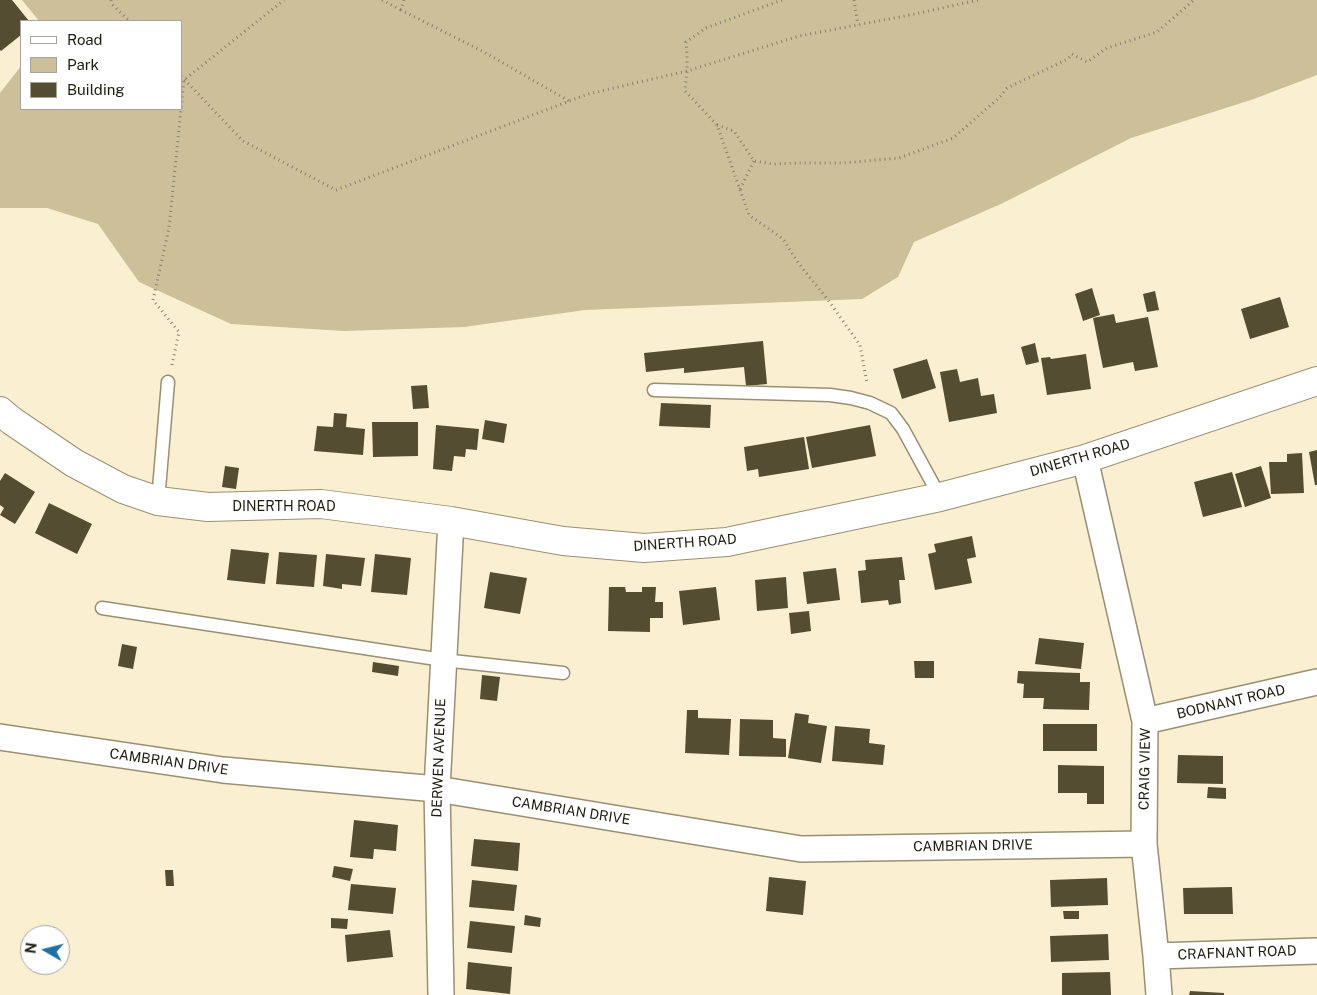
<!DOCTYPE html>
<html>
<head>
<meta charset="utf-8">
<style>
  body { margin:0 }
  #map { position:relative; width:1317px; height:995px; overflow:hidden; background:#faf0d1; font-family:"Public Sans",sans-serif }
  canvas { display:block }
  .legend { position:absolute; left:20px; top:20px; width:162px; height:90px; box-sizing:border-box; background:#fff; border:1px solid #a5a49f; margin:0; padding:6px 9px; list-style:none; font-size:15px; color:#1e1b0f }
  .legend li { display:flex; align-items:center; gap:10px; height:25px }
  .legend b { width:25px; border:1px solid #a5a49f }
  .north { position:absolute; left:20px; top:925px; width:50px; height:50px; box-sizing:border-box; background:#fff; border:1px solid #a5a49f; border-radius:50%; rotate:278deg; font-size:14px; font-weight:700; line-height:20px; text-align:center; color:#1e1b0f }
  .north::after { content:''; display:block; margin:auto; width:18px; height:22px; background:#2270a2; clip-path:polygon(50% 0,100% 100%,50% 72%,0 100%) }
</style>
</head>
<body>
<div id="map">
<canvas width="1317" height="995"></canvas>
<ul class="legend">
<li><b style="height:6px;background:#fff"></b>Road</li>
<li><b style="height:14px;background:#ccbf99"></b>Park</li>
<li><b style="height:14px;background:#554d32"></b>Building</li>
</ul>
<div class="north">N</div>
</div>
<script>
const ctx = document.querySelector('canvas').getContext('2d');
ctx.lineJoin = 'round';
function fill(path, color) { ctx.fillStyle = color; ctx.fill(path, 'evenodd'); }
const shape = rows => new Path2D(rows.map(r => 'M' + r).join(''));
function stroke(path, color, width, dash) { ctx.strokeStyle = color; ctx.lineWidth = width; ctx.lineCap = dash ? 'butt' : 'round'; ctx.setLineDash(dash || []); ctx.stroke(path); }
function drawText(font, color, halo, rows, align = 'center') {
  ctx.font = font + ' "Public Sans",sans-serif'; ctx.lineWidth = 5; ctx.setLineDash([]); ctx.textBaseline = 'middle'; ctx.strokeStyle = halo; ctx.fillStyle = color; for (const [text, x, y, turn = 0] of rows) {
    ctx.save(); ctx.translate(x, y); ctx.rotate((+turn || 0) * Math.PI / 180); ctx.textAlign = isNaN(turn) ? turn : align; if (halo) ctx.strokeText(text, 0, 0); ctx.fillText(text, 0, 0); ctx.restore();
  }
}
fill(shape([
  [22,0,1317,0,1317,75,1251,100,1131,138,1003,203,914,242,898,277,862,299,585,310,464,327,344,331,231,324,139,282,98,224,47,208,0,208,0,93,21,66,21,109,181,109,181,21,39,21]
]), '#ccbf99');
fill(shape([
  [0,0,12,0,29,21,21,21,21,35,1,51,0,50],
  [1092,288,1100,315,1083,321,1075,294],
  [1155,291,1159,310,1147,312,1143,294],
  [1280,297,1289,327,1250,339,1241,309],
  [1114,314,1116,323,1148,317,1158,367,1135,371,1133,362,1103,368,1093,318],
  [763,341,767,384,746,386,744,367,684,373,684,368,646,372,644,353],
  [1035,343,1039,362,1026,365,1021,347],
  [1086,354,1091,389,1047,395,1041,358,1050,357,1051,359],
  [927,359,936,388,902,399,893,369],
  [957,369,960,382,978,378,981,396,994,394,997,413,949,422,940,372],
  [427,385,429,408,413,409,411,386],
  [661,403,711,405,710,428,659,426],
  [334,413,347,414,346,427,365,429,363,455,314,451,317,426,333,427],
  [485,420,507,424,504,443,482,439],
  [372,422,418,422,418,456,373,457],
  [436,425,479,429,477,450,466,449,465,457,454,456,452,471,433,469],
  [870,425,876,456,812,468,806,437],
  [804,437,809,469,759,477,758,469,747,471,744,447],
  [1317,450,1317,485,1315,485,1309,452],
  [1302,453,1304,493,1271,494,1269,462,1287,462,1287,454],
  [225,466,239,468,236,489,222,487],
  [1261,466,1271,498,1245,507,1235,474],
  [1232,472,1242,507,1203,517,1194,482],
  [5,473,35,492,15,524,0,515,4,508,0,505,0,481],
  [49,503,92,524,77,554,35,533],
  [972,536,976,557,967,559,972,583,935,590,928,554,936,552,934,544],
  [231,549,269,553,265,584,227,580],
  [279,552,317,555,314,587,276,584],
  [326,554,365,558,361,586,342,584,342,589,323,586],
  [375,554,411,558,407,595,371,592],
  [902,557,905,580,899,580,901,603,889,605,888,600,861,603,858,571,866,570,865,560],
  [836,568,840,600,807,604,803,572],
  [490,572,527,578,520,614,484,608],
  [786,577,788,608,757,611,755,580],
  [609,587,625,587,626,592,642,592,642,587,656,587,655,602,663,602,663,618,650,618,650,632,608,631],
  [716,587,720,620,683,625,679,591],
  [809,611,811,631,791,634,789,613],
  [1039,638,1084,643,1081,669,1035,664],
  [122,644,137,647,133,669,118,666],
  [914,661,934,661,934,678,915,678],
  [373,662,399,666,398,676,372,672],
  [1018,671,1080,673,1080,682,1090,682,1089,710,1043,709,1044,698,1023,698,1024,684,1017,683],
  [482,675,500,677,497,701,480,699],
  [687,710,698,710,698,718,731,719,729,755,685,753],
  [795,713,809,715,808,723,827,726,821,763,788,758],
  [740,719,773,720,773,738,786,739,786,757,739,756],
  [1043,724,1097,724,1097,751,1043,751],
  [835,726,870,729,869,743,885,745,883,765,832,761],
  [1178,755,1223,756,1223,784,1177,783],
  [1058,765,1104,766,1104,804,1087,804,1087,793,1058,793],
  [1208,787,1226,788,1226,799,1207,798],
  [354,820,398,825,396,851,374,849,373,859,350,857],
  [474,839,520,843,518,871,471,866],
  [334,866,353,869,350,881,332,877],
  [165,870,173,870,174,886,166,886],
  [769,877,806,881,803,915,766,911],
  [1107,878,1108,905,1051,907,1050,880],
  [472,880,517,885,514,911,469,907],
  [351,884,396,888,393,914,348,910],
  [1232,887,1233,914,1184,914,1183,888],
  [1063,911,1079,911,1079,919,1064,919],
  [525,915,541,918,540,927,524,925],
  [331,918,348,919,347,929,331,928],
  [470,921,515,926,512,953,467,948],
  [390,930,393,957,347,962,345,935],
  [1108,934,1109,960,1051,962,1050,936],
  [468,962,512,967,510,994,466,989],
  [1110,972,1111,995,1062,995,1062,973],
  [1190,991,1224,993,1224,995,1189,995]
]), '#554d32');
const service = shape([
  [654,390,830,395,851,398,870,403,891,413,903,429,940,497],
  [158,501,168,382],
  [102,608,443,660,563,673]
]);
const minor = shape([
  [1085,459,1145,721,1144,844,1156,956,1159,995],
  [1145,721,1317,682],
  [0,737,223,770,437,789,801,849,1144,844],
  [1156,956,1317,951],
  [441,995,437,789,451,521]
]);
const tertiary = shape([
  [0,411,12,421,74,463,123,489,158,501,208,507,321,504,451,521,563,541,644,548,727,542,940,497,1085,459,1317,381]
]);
stroke(service, '#999073', 15);
stroke(minor, '#999073', 28);
stroke(tertiary, '#999073', 30);
stroke(shape([
  [111,0,113,5,129,21],
  [382,0,401,10],
  [404,0,401,10,484,52,569,101],
  [782,0,706,28,686,42,687,55,687,71,685,91,717,125,749,215,783,239,799,264,828,300,860,345,867,383],
  [854,0,858,25],
  [181,76,243,141,336,190,588,94,687,71,799,36,915,14,978,0],
  [717,125,734,131,754,161,773,164,801,163,843,163,899,158,953,138,999,98,1007,88,1068,59,1072,54,1087,62,1107,48,1157,32,1194,0],
  [740,189,754,161],
  [172,365,179,332,153,300,169,228,184,80,284,0]
]), '#86806b', 3, [1, 4]);
stroke(service, '#fff', 12);
stroke(minor, '#fff', 25);
stroke(tertiary, '#fff', 28);
drawText('14px', '#1e1b0f', '#fff', [
  ["DINERTH ROAD",1080,458,-16],
  ["DINERTH ROAD",284,507],
  ["DINERTH ROAD",685,543,-4],
  ["BODNANT ROAD",1231,702,-13],
  ["DERWEN AVENUE",439,758,-88],
  ["CAMBRIAN DRIVE",169,762,8],
  ["CRAIG VIEW",1145,769,-89],
  ["CAMBRIAN DRIVE",571,811,9],
  ["CAMBRIAN DRIVE",973,846,-1],
  ["CRAFNANT ROAD",1237,953,-2]
]);
</script>
</body>
</html>
